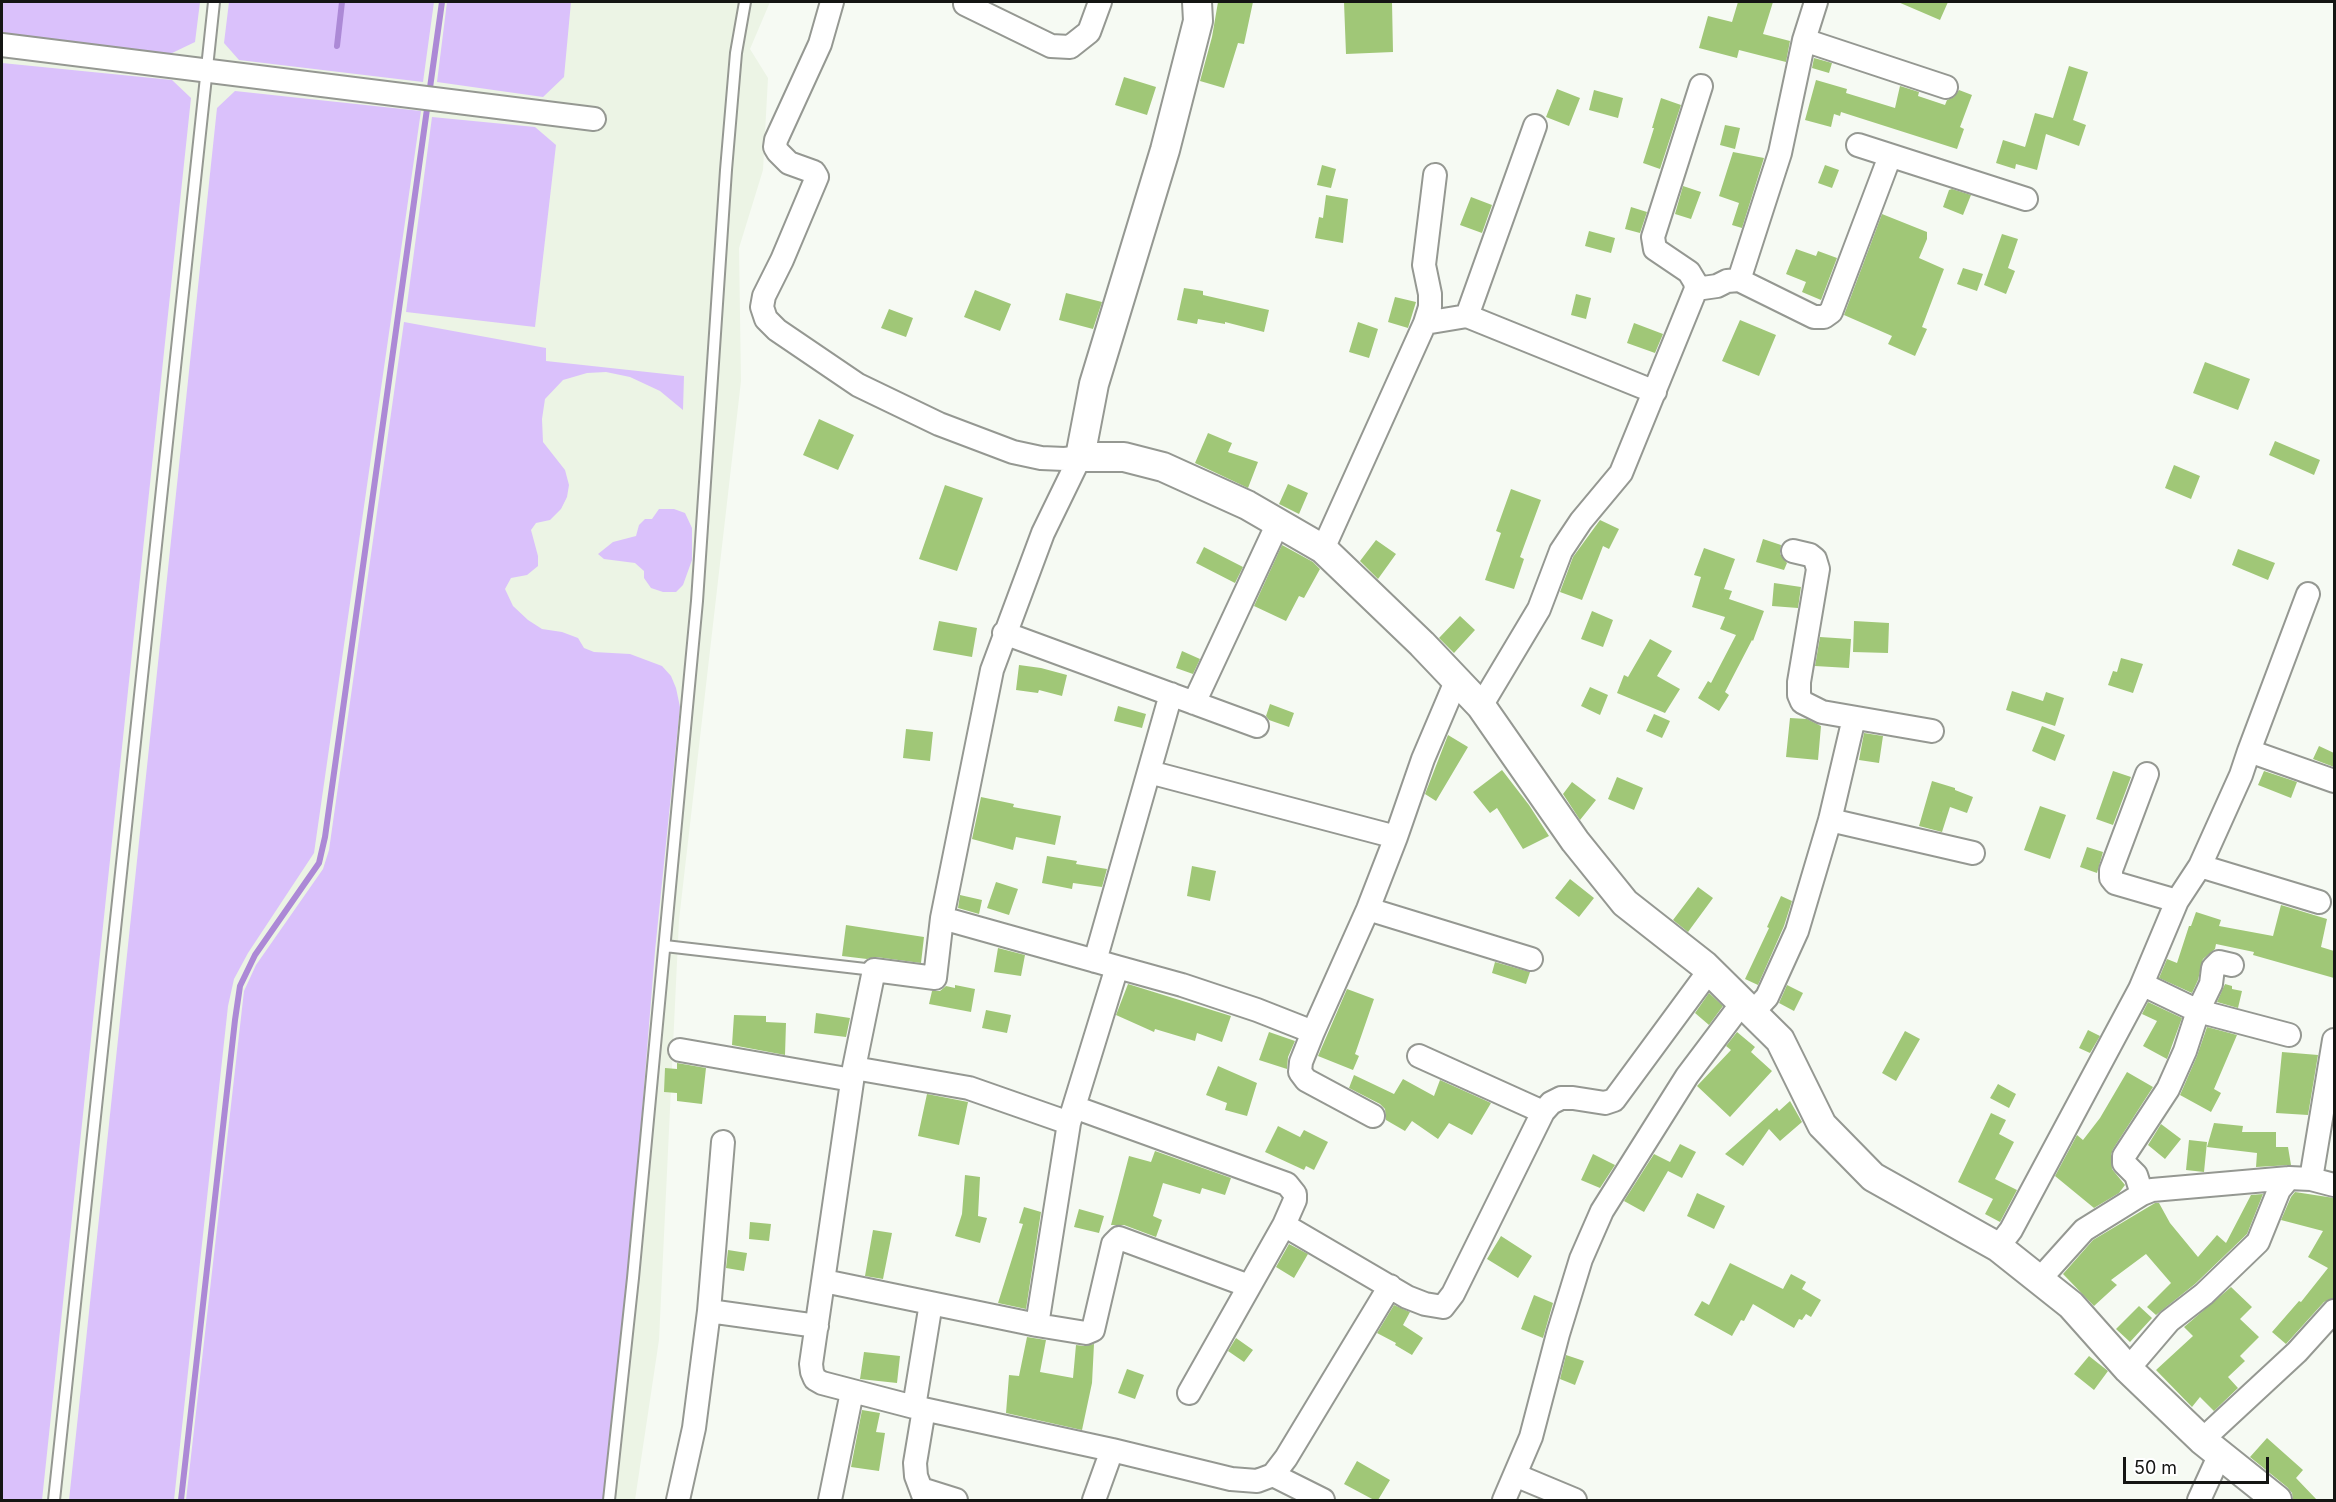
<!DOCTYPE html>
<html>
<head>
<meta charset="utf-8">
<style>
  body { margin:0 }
  #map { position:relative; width:2336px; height:1502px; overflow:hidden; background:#f6faf3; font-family:Inter,sans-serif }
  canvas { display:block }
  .frame { position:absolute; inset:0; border:3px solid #141513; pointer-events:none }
  .scale { position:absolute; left:2123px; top:1457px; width:146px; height:27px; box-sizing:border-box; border:3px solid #141513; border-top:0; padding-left:8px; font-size:18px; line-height:21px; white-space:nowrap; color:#141513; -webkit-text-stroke:4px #fff; paint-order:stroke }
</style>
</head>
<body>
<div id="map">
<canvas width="2336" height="1502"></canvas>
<div class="frame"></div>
<div class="scale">50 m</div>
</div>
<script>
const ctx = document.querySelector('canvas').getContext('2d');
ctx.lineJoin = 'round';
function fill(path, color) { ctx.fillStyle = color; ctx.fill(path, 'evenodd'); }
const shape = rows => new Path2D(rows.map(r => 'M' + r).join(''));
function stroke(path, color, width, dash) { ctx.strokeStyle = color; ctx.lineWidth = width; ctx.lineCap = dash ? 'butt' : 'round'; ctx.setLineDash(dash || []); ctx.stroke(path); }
fill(shape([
  [2,2,770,2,750,49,768,78,763,170,739,248,741,381,679,920,659,1340,635,1500,2,1500]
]), '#ecf4e5');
fill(shape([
  [2,2,200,2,195,42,170,54,2,34],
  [229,2,434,2,423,82,239,60,224,43],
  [447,2,571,2,564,77,543,97,437,82],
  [2,63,172,80,191,98,42,1500,2,1500],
  [235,91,421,111,314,853,248,953,234,979,228,1006,174,1500,69,1500,217,108],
  [432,117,535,127,556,145,535,327,406,312],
  [404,322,546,348,546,361,684,376,683,410,660,391,630,377,606,372,587,373,563,380,545,399,542,419,543,442,565,470,569,485,567,497,561,509,550,520,536,523,531,530,538,556,538,566,527,575,511,578,505,589,513,606,528,620,542,629,562,632,578,638,584,648,594,652,630,654,662,666,671,676,676,688,680,707,655,951,632,1236,604,1500,186,1500,244,991,256,965,323,869,329,850],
  [659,509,674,509,685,513,692,528,692,560,683,585,676,592,663,592,651,588,644,578,644,571,635,563,604,559,598,554,613,542,636,536,639,525,645,519,652,519]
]), '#dac1fb');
stroke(shape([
  [337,46,342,2],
  [181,1500,235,1020,240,986,255,955,319,863,325,837,442,2]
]), '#ac89d6', 6);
fill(shape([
  [1218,2,1253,2,1244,44,1238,43,1224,88,1200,81,1212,37],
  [1344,2,1392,2,1393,52,1346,54],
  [1738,2,1773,2,1763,34,1790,41,1786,62,1739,50,1737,58,1699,48,1708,16,1732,22],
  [1898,2,1948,2,1940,20],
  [1814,58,1832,63,1829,73,1812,68],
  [2069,66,2088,72,2073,120,2086,125,2079,146,2046,134,2037,170,2016,164,2015,169,1996,163,2003,140,2025,147,2035,113,2053,118],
  [1124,77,1156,87,1147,115,1115,105],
  [1816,80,1847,89,1846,93,1895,108,1900,86,1919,92,1918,96,1945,105,1947,100,1954,97,1959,90,1972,95,1960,127,1964,129,1957,149,1841,112,1840,116,1834,114,1831,127,1805,120],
  [1557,89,1580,98,1569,126,1546,117],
  [1594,90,1623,98,1618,118,1589,110],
  [1661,98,1681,105,1660,169,1643,163,1654,128,1652,128],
  [1725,125,1740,128,1735,149,1720,145],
  [1733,152,1764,158,1742,228,1732,225,1739,203,1719,196],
  [1322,165,1336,169,1331,188,1317,185],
  [1825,165,1839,170,1832,188,1818,183],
  [1683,186,1701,192,1691,219,1675,214],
  [1952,189,1971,195,1963,215,1943,207,1949,190],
  [1326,195,1348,199,1343,243,1315,238,1319,217,1323,218],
  [1471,197,1492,205,1482,233,1460,225],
  [1631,207,1647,212,1640,233,1625,229],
  [1882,214,1927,232,1927,239,1919,258,1944,269,1922,327,1927,329,1915,356,1888,344,1892,336,1844,315],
  [1589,231,1615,238,1611,253,1585,246],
  [2002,234,2018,239,2008,268,2015,271,2006,294,1984,285],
  [1796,249,1816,256,1818,251,1837,258,1821,300,1802,292,1806,282,1786,274],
  [1963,268,1983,274,1977,291,1957,284],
  [1184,288,1203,291,1203,295,1269,310,1264,332,1225,322,1225,324,1198,319,1197,324,1177,320],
  [975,290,1011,304,1000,331,964,317],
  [1066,293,1102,302,1093,329,1059,320],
  [1576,294,1591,298,1586,319,1571,315],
  [1395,297,1416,302,1408,328,1388,322],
  [889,309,913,318,906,337,881,328],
  [1740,320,1776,335,1759,376,1722,361],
  [1358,322,1378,329,1369,358,1349,352],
  [1634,323,1663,334,1655,353,1627,343],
  [2205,362,2250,379,2238,410,2193,393],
  [819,419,854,435,838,470,803,455],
  [1208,433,1232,443,1228,452,1258,462,1248,488,1195,463],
  [2275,441,2320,460,2314,475,2269,455],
  [2174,465,2200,476,2191,499,2165,488],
  [1288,484,1308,493,1299,514,1279,504],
  [945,485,983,498,957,571,919,559],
  [1511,489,1541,500,1520,557,1524,559,1514,589,1485,580,1501,533,1496,531],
  [1600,520,1619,529,1609,549,1603,546,1582,600,1560,592,1573,557],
  [1763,539,1781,545,1780,554,1787,563,1784,570,1756,562],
  [1376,540,1396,554,1378,579,1360,561],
  [1282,545,1313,562,1320,569,1304,598,1299,596,1286,621,1254,606],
  [1204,547,1243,567,1235,583,1196,563],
  [1704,548,1735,559,1724,589,1732,591,1729,599,1764,611,1753,641,1752,640,1725,692,1729,695,1719,711,1698,698,1708,681,1711,683,1736,635,1720,629,1725,617,1692,607,1701,577,1694,575],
  [2238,549,2275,563,2268,580,2232,565],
  [1774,583,1801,587,1798,608,1772,606],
  [1592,611,1613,620,1603,647,1581,639],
  [1460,616,1475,630,1454,653,1439,638],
  [939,621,977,628,972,657,933,650],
  [1854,621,1889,623,1888,653,1853,652],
  [1820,637,1851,639,1849,668,1815,666],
  [1650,639,1672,651,1657,676,1680,689,1665,713,1617,693,1624,675,1628,677],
  [1182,651,1200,659,1193,674,1176,668],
  [2121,658,2143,664,2133,693,2108,685,2113,671,2117,672],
  [1019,665,1041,668,1067,675,1062,696,1039,690,1038,693,1016,690],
  [1590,687,1608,695,1600,715,1581,706],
  [2012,691,2043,701,2046,692,2064,698,2055,726,2006,710],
  [1270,704,1294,713,1289,727,1269,720,1266,716],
  [1118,706,1146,714,1142,728,1114,721],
  [1654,714,1670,721,1662,738,1646,731],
  [1790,718,1807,719,1821,726,1818,760,1786,757],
  [2042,726,2065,735,2055,761,2032,751],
  [906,729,933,732,930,761,903,758],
  [1864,733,1883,736,1879,763,1859,760],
  [1448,735,1468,747,1436,801,1425,794],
  [2319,746,2334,753,2334,767,2313,759],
  [1502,770,1529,805,1549,836,1523,849,1497,808,1490,813,1473,792],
  [2113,771,2131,777,2113,825,2096,819],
  [2264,771,2297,782,2291,798,2258,785],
  [1617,777,1643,788,1634,810,1608,799],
  [1932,781,1955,788,1955,790,1973,797,1967,813,1950,807,1942,832,1919,826],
  [1572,782,1596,800,1580,820,1563,794],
  [981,797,1014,804,1013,807,1061,816,1055,845,1016,837,1013,850,972,839],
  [2040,806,2066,815,2050,859,2024,850],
  [2087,847,2103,852,2097,873,2080,867],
  [1047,856,1077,861,1076,864,1107,869,1102,887,1073,883,1072,889,1042,883],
  [1192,866,1216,871,1210,901,1187,896],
  [1570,879,1594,898,1579,917,1555,898],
  [996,882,1018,889,1009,915,987,908],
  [1698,887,1713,898,1688,932,1673,920],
  [960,895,982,900,979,914,958,908],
  [1781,896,1792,901,1784,926,1758,985,1745,979,1769,928,1767,927],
  [2281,905,2327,919,2321,947,2334,951,2334,978,2253,955,2254,952,2216,944,2215,949,2203,959,2198,980,2192,993,2159,978,2167,959,2177,963,2189,926,2191,926,2196,912,2221,920,2219,926,2273,936],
  [846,925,924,937,921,963,876,957,867,959,842,956],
  [998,948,1025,955,1021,976,994,972],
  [1495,962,1530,972,1526,984,1492,973],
  [1128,984,1231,1016,1222,1042,1197,1033,1195,1041,1155,1029,1154,1032,1116,1015],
  [2225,984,2232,986,2232,989,2242,991,2238,1008,2217,1002],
  [955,985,975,989,971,1012,929,1004,932,991,940,991,946,986,955,988],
  [1787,985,1803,993,1794,1011,1779,1003],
  [1347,989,1374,999,1355,1054,1359,1056,1353,1070,1318,1056],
  [1709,993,1723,1006,1709,1025,1695,1013],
  [2148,1002,2182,1018,2167,1059,2143,1046,2157,1021,2142,1014],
  [986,1010,1011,1015,1007,1033,982,1028],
  [816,1013,850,1018,846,1037,814,1033],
  [734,1015,766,1016,766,1022,786,1023,785,1055,732,1045],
  [2207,1027,2237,1035,2214,1089,2221,1093,2211,1112,2180,1095,2197,1056],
  [2088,1030,2100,1036,2090,1053,2079,1048],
  [1905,1031,1920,1039,1896,1081,1882,1073],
  [1269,1032,1295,1041,1288,1057,1287,1069,1259,1060],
  [1737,1032,1755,1047,1751,1052,1772,1071,1730,1117,1697,1086,1731,1050,1726,1046],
  [2282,1052,2318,1055,2308,1115,2276,1113],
  [677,1063,706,1068,702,1104,677,1101,677,1093,664,1092,665,1068,677,1069],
  [1218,1066,1257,1083,1247,1116,1225,1110,1227,1103,1206,1095],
  [2127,1072,2153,1087,2113,1149,2111,1155,2112,1169,2125,1185,2119,1193,2094,1208,2055,1176,2077,1135,2083,1140,2100,1118],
  [1354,1075,1394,1094,1403,1079,1434,1096,1440,1080,1491,1103,1472,1135,1449,1123,1438,1139,1412,1121,1405,1131,1386,1120,1385,1109,1380,1104,1349,1088],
  [1998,1084,2016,1094,2009,1108,1990,1098],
  [927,1094,968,1102,959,1145,918,1136],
  [1790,1101,1802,1122,1780,1141,1769,1129,1743,1166,1725,1154,1777,1108,1779,1111],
  [1991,1113,2006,1120,1999,1134,2014,1142,1995,1179,2017,1190,2000,1222,1985,1214,1993,1199,1958,1182],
  [2214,1123,2243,1126,2242,1132,2276,1132,2276,1147,2288,1147,2291,1165,2256,1167,2257,1153,2207,1147],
  [2161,1124,2181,1139,2165,1159,2148,1145],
  [1278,1126,1300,1137,1304,1130,1328,1142,1314,1170,1306,1166,1304,1170,1265,1152],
  [2189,1140,2207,1142,2204,1172,2186,1170],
  [1680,1144,1696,1152,1682,1178,1668,1171,1644,1212,1624,1201,1654,1154,1670,1162],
  [1155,1151,1231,1178,1225,1195,1202,1188,1200,1194,1163,1183,1153,1216,1162,1220,1156,1237,1124,1225,1111,1225,1129,1156,1151,1162],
  [1593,1154,1615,1165,1600,1188,1581,1180],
  [965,1175,980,1177,978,1216,987,1218,980,1243,955,1236,962,1214],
  [2295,1192,2334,1198,2334,1298,2324,1302,2286,1344,2272,1332,2299,1301,2301,1302,2328,1268,2308,1257,2323,1231,2281,1220,2291,1197],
  [1697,1193,1725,1206,1714,1229,1687,1216],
  [2263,1194,2247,1234,2195,1284,2156,1315,2147,1307,2171,1283,2146,1254,2111,1280,2117,1285,2094,1306,2063,1274,2093,1240,2155,1203,2159,1203,2170,1223,2198,1257,2217,1235,2226,1243,2251,1195],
  [1024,1207,1041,1212,1026,1309,998,1303,1023,1224,1019,1223],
  [1079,1209,1104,1216,1099,1233,1074,1227],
  [750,1222,771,1224,769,1241,749,1239],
  [873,1230,892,1233,883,1279,865,1276],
  [1501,1236,1532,1256,1518,1278,1487,1259],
  [1289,1244,1308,1254,1294,1278,1276,1267],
  [728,1250,747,1253,744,1271,726,1268],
  [1730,1263,1783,1289,1791,1274,1806,1282,1802,1289,1821,1300,1811,1317,1806,1314,1802,1320,1799,1319,1794,1328,1753,1304,1744,1321,1741,1320,1732,1336,1694,1315,1702,1301,1709,1305],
  [2231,1287,2252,1307,2240,1319,2259,1337,2240,1356,2245,1361,2228,1377,2238,1388,2214,1411,2200,1397,2192,1407,2156,1370,2193,1336,2184,1327],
  [1534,1295,1553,1303,1543,1338,1521,1329],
  [1394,1305,1410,1312,1403,1325,1423,1338,1412,1355,1395,1345,1396,1343,1377,1333],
  [2139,1306,2152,1318,2130,1342,2116,1329],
  [1027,1337,1046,1340,1040,1372,1073,1378,1076,1345,1084,1346,1094,1344,1092,1383,1082,1430,1006,1413,1009,1375,1019,1376],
  [1236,1338,1253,1350,1244,1362,1228,1351],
  [864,1352,900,1356,897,1383,860,1379],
  [1566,1355,1584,1361,1575,1385,1560,1379],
  [2089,1356,2108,1371,2094,1390,2074,1374],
  [1127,1369,1144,1375,1135,1399,1118,1393],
  [862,1410,880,1413,876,1432,885,1433,879,1471,851,1467],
  [2267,1438,2303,1470,2296,1478,2317,1500,2293,1500,2292,1493,2287,1487,2250,1457],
  [1357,1461,1390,1480,1378,1500,1374,1500,1344,1484]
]), '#a0c777');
const service = shape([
  [665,946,874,970],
  [54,1500,214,2],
  [609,1500,633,1278,697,601,726,170,736,53,745,2]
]);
const minor = shape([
  [832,2,820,44,776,140,775,147,778,152,789,163,814,172,817,177,782,260,764,296,762,307,766,319,777,330,858,385,939,424,1013,452,1041,458,1065,459,1080,457],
  [965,4,1051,46,1070,47,1089,32,1100,2],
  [1804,40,1946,87],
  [2,45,594,119],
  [1858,145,2026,199],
  [1739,280,1814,317,1824,317,1831,312,1890,156],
  [1696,289,1717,286,1727,281,1739,280,1780,153,1804,40,1816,2],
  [1467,316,1535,126],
  [1425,323,1467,316,1655,392],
  [1323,549,1425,323,1430,307,1430,294,1424,265,1435,175],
  [1793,551,1810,555,1815,559,1818,569,1799,682,1799,695,1802,702,1822,712,1932,731],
  [1004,633,1257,726],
  [1194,703,1278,523],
  [1481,706,1539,609,1561,551,1581,521,1621,473,1696,289,1695,282,1689,272,1655,249,1653,237,1701,86],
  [2249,751,2308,594],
  [1149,772,1396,837],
  [2147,774,2111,870,2111,878,2115,883,2177,901],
  [1830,820,1973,853],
  [2200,866,2319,902],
  [1368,909,1531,959],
  [942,918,992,670,1043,533,1080,457],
  [1095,961,1171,694],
  [1117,967,942,918,935,978,874,970,854,1068,969,1088,1069,1123,1117,967,1182,985,1257,1010,1313,1032,1368,909,1396,837,1423,759,1457,679],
  [2140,989,2148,987,2198,1011,2289,1035],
  [1752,1013,1767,997,1797,931,1830,820,1854,718],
  [1313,1032,1301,1062,1300,1072,1306,1080,1373,1116],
  [680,1050,852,1080],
  [1419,1056,1543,1112],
  [854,1068,811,1364,812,1372,815,1379,822,1383,914,1407,1112,1450,1231,1479,1257,1481,1273,1475,1286,1458,1390,1286],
  [1074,1107,1287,1184,1295,1194,1295,1200,1284,1225,1189,1393],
  [2311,1179,2334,1040],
  [2142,1194,2136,1175,2124,1163,2124,1156,2168,1089,2185,1051,2198,1011,2211,984,2213,968,2219,962,2232,965],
  [1284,1225,1407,1297,1425,1304,1443,1307,1453,1294,1543,1112,1551,1103,1561,1098,1573,1098,1605,1103,1614,1100,1709,971],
  [1998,1247,2011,1230,2140,989,2177,901,2200,866,2241,775,2249,751,2334,781],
  [2039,1280,2084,1230,2142,1194,2152,1190,2289,1178,2311,1179,2334,1185],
  [824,1281,1037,1325,1086,1333,1093,1330,1113,1244,1119,1238,1249,1286],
  [709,1311,817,1326],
  [1037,1325,1069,1123],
  [2128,1369,2169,1321,2204,1294,2258,1242,2279,1190,2289,1178],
  [914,1407,931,1303],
  [924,1409,915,1463,916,1476,925,1500],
  [2202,1440,2297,1352,2334,1311],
  [1273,1475,1323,1500],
  [1515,1475,1575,1500],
  [921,1489,956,1500],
  [678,1500,694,1428,709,1311,723,1142],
  [830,1500,852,1392],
  [1094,1500,1112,1450],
  [1504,1500,1531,1437,1558,1334,1581,1259,1602,1211,1687,1076,1742,1003],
  [2199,1500,2220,1454]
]);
const tertiary = shape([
  [1197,2,1198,21,1165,150,1094,384,1080,457,1124,457,1163,467,1247,505,1323,549,1422,644,1481,706,1575,841,1625,903,1704,965,1780,1040,1822,1125,1873,1177,1998,1247,2071,1305,2128,1369,2202,1440,2277,1500]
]);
stroke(service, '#959892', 14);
stroke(minor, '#959892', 26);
stroke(tertiary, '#959892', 32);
stroke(service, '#fff', 10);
stroke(minor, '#fff', 22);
stroke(tertiary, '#fff', 28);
</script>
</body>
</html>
